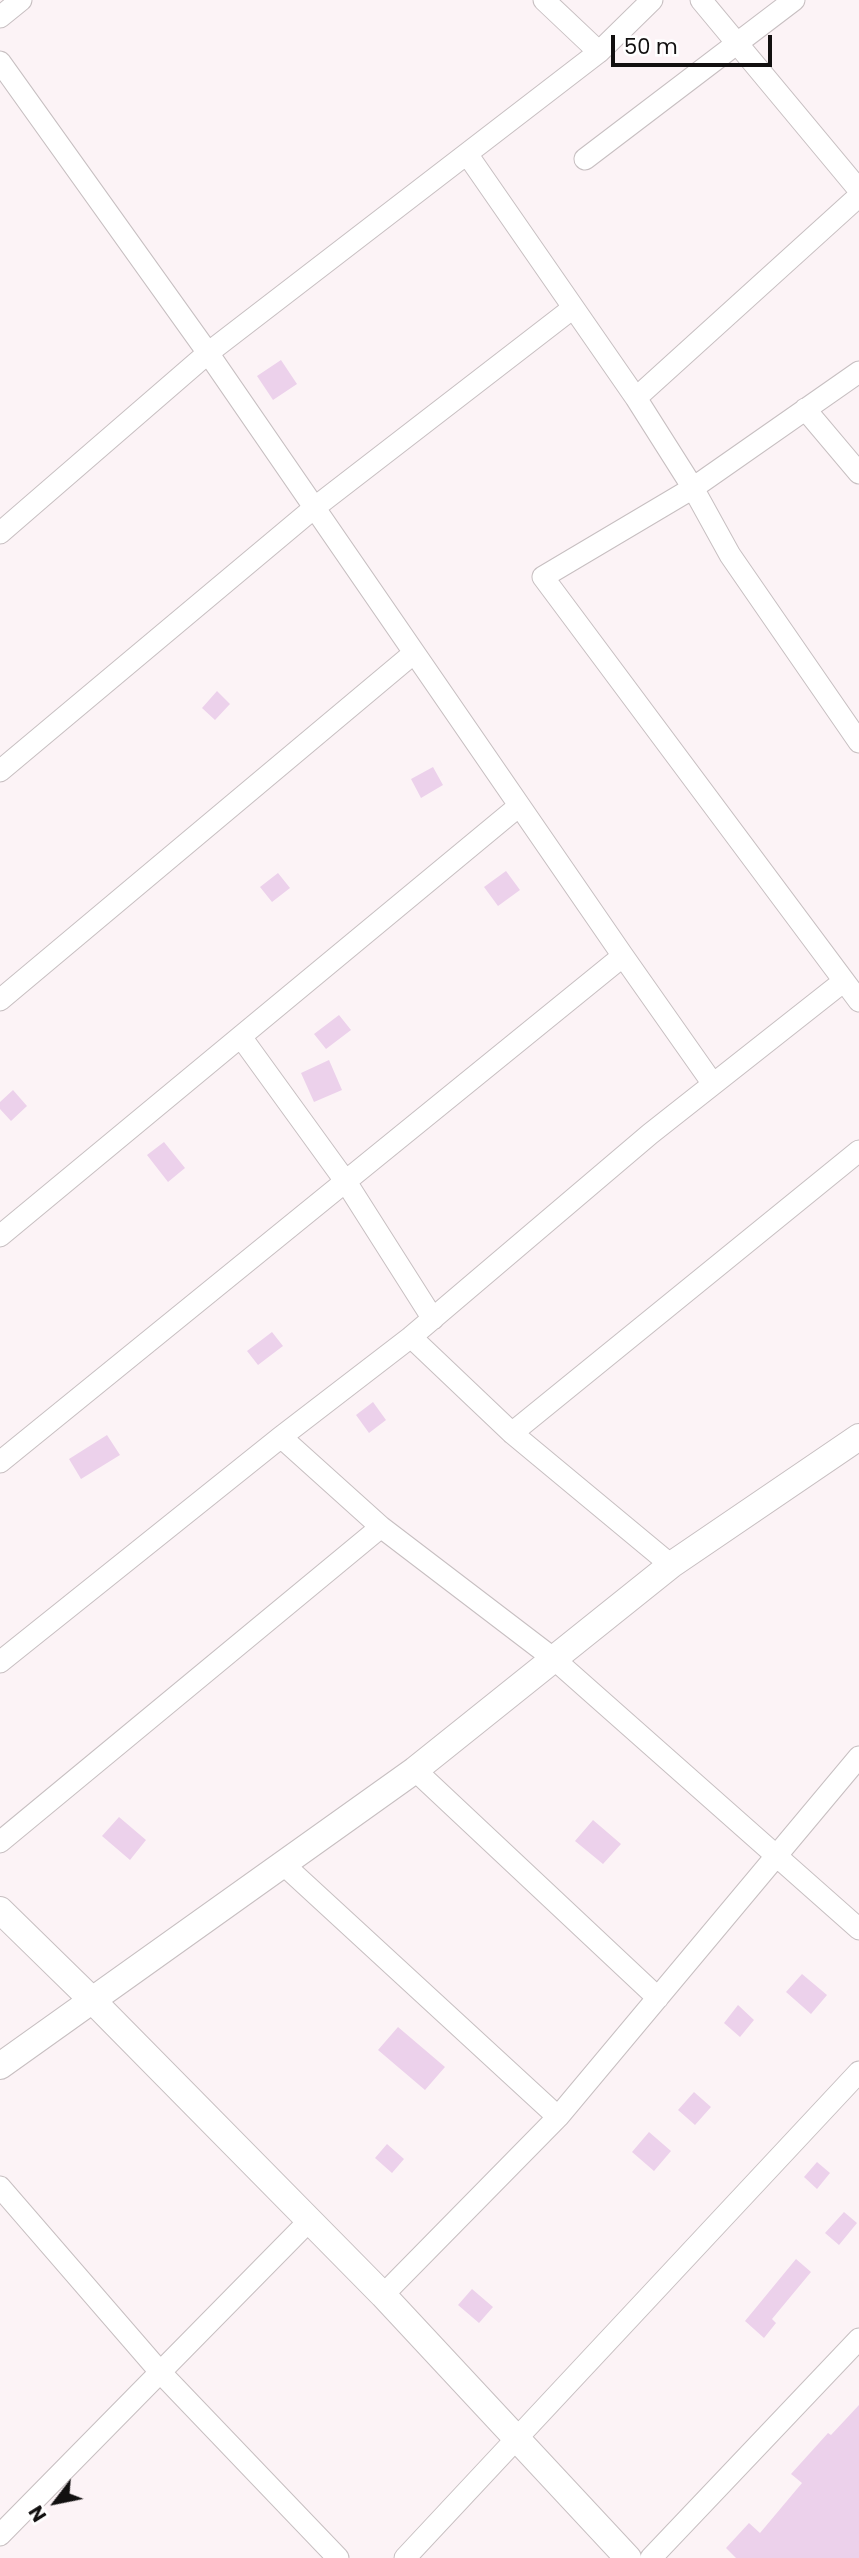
<!DOCTYPE html>
<html>
<head>
<meta charset="utf-8">
<style>
  body { margin:0 }
  #map { position:relative; width:859px; height:2558px; overflow:hidden; background:#fcf3f6; font-family:Poppins,sans-serif }
  canvas { display:block }
  .north { position:absolute; left:21px; top:2467px; width:70px; height:70px; -webkit-text-stroke:5px #fff; paint-order:stroke; rotate:238deg; font-size:19px; font-weight:700; line-height:28px; text-align:center; color:#121010 }
  .north::after { content:''; display:block; margin:auto; width:24px; height:32px; background:#121010; clip-path:polygon(50% 0,100% 100%,50% 72%,0 100%) }
  .scale { position:absolute; left:611px; top:35px; width:161px; height:32px; box-sizing:border-box; border:4px solid #121010; border-top:0; padding-left:9px; font-size:21px; line-height:24px; white-space:nowrap; color:#121010; -webkit-text-stroke:5px #fff; paint-order:stroke }
</style>
</head>
<body>
<div id="map">
<canvas width="859" height="2558"></canvas>
<div class="north">N</div>
<div class="scale">50 m</div>
</div>
<script>
const ctx = document.querySelector('canvas').getContext('2d');
ctx.lineJoin = 'round';
function fill(path, color) { ctx.fillStyle = color; ctx.fill(path, 'evenodd'); }
const shape = rows => new Path2D(rows.map(r => 'M' + r).join(''));
function stroke(path, color, width, dash) { ctx.strokeStyle = color; ctx.lineWidth = width; ctx.lineCap = dash ? 'butt' : 'round'; ctx.setLineDash(dash || []); ctx.stroke(path); }
fill(shape([
  [281,360,297,384,273,400,257,376],
  [217,691,230,704,215,720,202,708],
  [433,767,443,785,421,798,411,779],
  [506,871,520,890,498,906,484,887],
  [278,873,290,888,272,902,260,887],
  [339,1015,351,1030,326,1049,314,1034],
  [329,1060,342,1090,314,1102,301,1073],
  [13,1090,27,1106,11,1121,0,1109,0,1102],
  [164,1142,185,1168,168,1182,147,1155],
  [272,1332,283,1346,258,1365,247,1351],
  [373,1402,386,1420,369,1433,356,1415],
  [107,1435,120,1455,81,1479,69,1459],
  [119,1817,146,1840,130,1860,102,1836],
  [593,1820,621,1844,603,1864,575,1841],
  [802,1974,827,1995,811,2014,786,1992],
  [738,2005,754,2020,740,2037,724,2023],
  [398,2027,445,2067,425,2090,378,2050],
  [694,2092,711,2107,695,2125,678,2110],
  [649,2132,671,2151,654,2171,632,2152],
  [387,2144,404,2159,392,2173,375,2158],
  [817,2162,830,2173,817,2189,804,2177],
  [844,2212,857,2223,839,2245,825,2233],
  [796,2259,811,2272,772,2319,776,2323,764,2338,745,2321],
  [472,2289,493,2307,479,2323,458,2305],
  [859,2405,859,2558,736,2558,726,2548,749,2523,760,2533,802,2483,791,2474,828,2433,831,2435]
]), '#ecd1eb');
const minor = shape([
  [544,0,599,52],
  [701,0,859,190],
  [0,17,21,0],
  [0,62,208,353,623,956,713,1084],
  [467,154,636,398,693,488,730,555,859,742],
  [585,159,794,0],
  [859,372,693,488,543,577,859,1001],
  [636,398,859,196],
  [805,409,859,473],
  [0,533,208,353,599,52,652,0],
  [0,771,314,508,573,308],
  [0,1000,414,653],
  [241,1037,346,1182,433,1319],
  [0,1236,519,806],
  [411,1337,512,1433,671,1565],
  [512,1433,859,1151],
  [281,1437,381,1527,554,1659,859,1929],
  [0,1462,623,956],
  [0,1662,281,1437,411,1337,650,1134,844,981],
  [415,1770,658,1998],
  [0,1842,381,1527],
  [282,1863,558,2117],
  [0,2187,161,2373,338,2558],
  [383,2295,558,2117,859,1757],
  [0,2535,309,2221],
  [405,2558,859,2072],
  [651,2558,859,2339]
]);
const tertiary = shape([
  [0,1910,91,1999,383,2295,628,2558],
  [0,2066,415,1770,671,1565,859,1437]
]);
stroke(minor, '#c7bfc1', 23);
stroke(tertiary, '#c7bfc1', 28);
stroke(minor, '#fff', 21);
stroke(tertiary, '#fff', 26);
</script>
</body>
</html>
